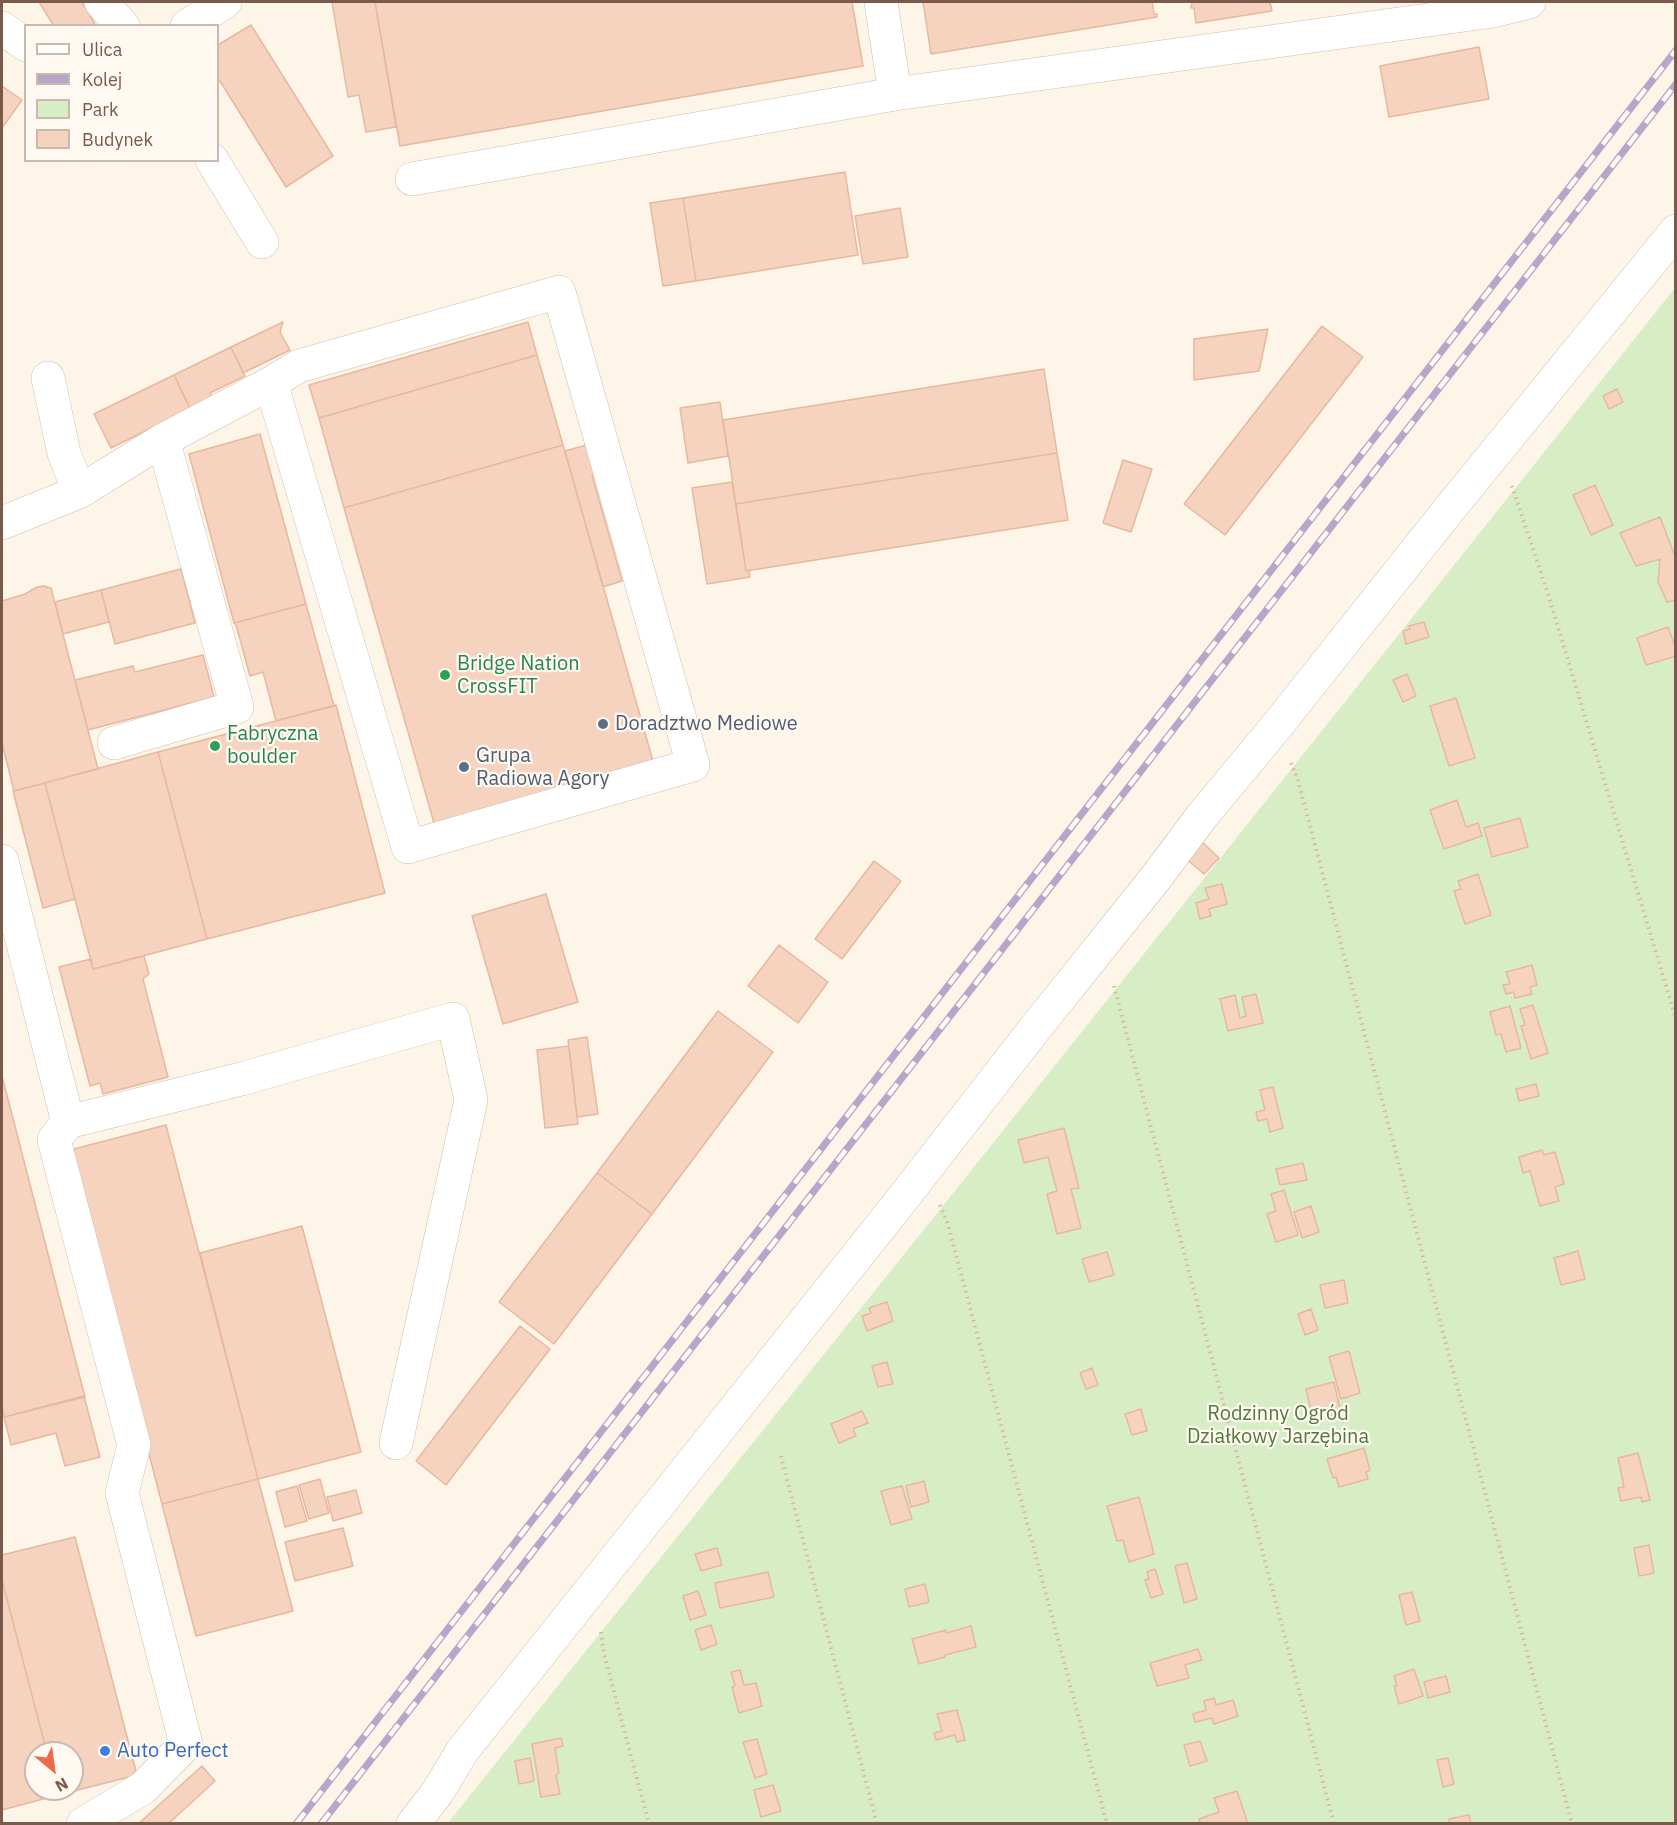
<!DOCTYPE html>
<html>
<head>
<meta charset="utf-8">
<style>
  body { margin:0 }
  #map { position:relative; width:1677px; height:1825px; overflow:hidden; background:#fef5e9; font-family:"IBM Plex Sans",sans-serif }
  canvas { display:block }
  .frame { position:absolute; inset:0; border:3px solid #7a5a4a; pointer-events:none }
  .legend { position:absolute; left:24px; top:24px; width:195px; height:138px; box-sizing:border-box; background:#fff9f1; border:2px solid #cab9ae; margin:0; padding:8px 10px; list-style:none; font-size:18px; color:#7a5a4a }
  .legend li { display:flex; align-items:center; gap:12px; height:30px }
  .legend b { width:30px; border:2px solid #cab9ae }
  .north { position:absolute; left:24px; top:1741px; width:60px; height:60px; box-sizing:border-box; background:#fff9f1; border:2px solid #cab9ae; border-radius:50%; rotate:151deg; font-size:16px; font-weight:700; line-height:24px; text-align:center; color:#7a5a4a }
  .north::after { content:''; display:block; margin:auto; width:21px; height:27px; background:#ed6948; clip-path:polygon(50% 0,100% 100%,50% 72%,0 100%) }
</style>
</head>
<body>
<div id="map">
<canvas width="1677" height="1825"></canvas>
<div class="frame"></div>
<ul class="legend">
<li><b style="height:8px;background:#fff"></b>Ulica</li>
<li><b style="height:8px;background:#b8a5ca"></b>Kolej</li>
<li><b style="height:16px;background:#d7edc6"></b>Park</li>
<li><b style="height:16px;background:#f5d3bf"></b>Budynek</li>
</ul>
<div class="north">N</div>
</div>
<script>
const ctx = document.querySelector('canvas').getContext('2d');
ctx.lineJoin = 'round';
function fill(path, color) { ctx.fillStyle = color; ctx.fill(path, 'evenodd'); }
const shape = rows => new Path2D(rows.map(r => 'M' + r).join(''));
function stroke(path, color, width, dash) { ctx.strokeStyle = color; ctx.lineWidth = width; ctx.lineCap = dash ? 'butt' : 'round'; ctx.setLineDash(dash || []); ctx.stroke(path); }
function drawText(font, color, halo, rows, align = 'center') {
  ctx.font = font + ' "IBM Plex Sans",sans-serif'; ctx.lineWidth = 4.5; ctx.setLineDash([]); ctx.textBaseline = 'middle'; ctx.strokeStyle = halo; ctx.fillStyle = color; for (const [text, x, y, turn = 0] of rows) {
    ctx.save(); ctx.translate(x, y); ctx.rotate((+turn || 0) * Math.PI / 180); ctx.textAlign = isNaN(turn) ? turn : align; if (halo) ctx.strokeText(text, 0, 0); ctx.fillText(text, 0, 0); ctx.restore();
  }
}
fill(shape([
  [1675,288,1675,1823,447,1824,942,1207]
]), '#d7edc6');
const building = shape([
  [39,2,82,2,96,26,54,26,39,2],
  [332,2,375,2,396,127,366,132,359,95,348,97,332,2],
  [375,2,852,2,863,66,400,146,375,2],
  [923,2,1152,2,1154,14,1157,14,1157,17,931,54,923,2],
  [1192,2,1270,2,1272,11,1196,23,1194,8,1191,8,1192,2],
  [251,25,333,156,286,187,218,78,218,45,251,25],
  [1479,47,1489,99,1389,117,1380,66,1479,47],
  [2,86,22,100,2,128,2,86],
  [845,172,858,255,696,281,683,198,845,172],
  [683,198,696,281,663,286,650,203,683,198],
  [900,208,908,257,863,264,855,216,900,208],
  [283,322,280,332,290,350,243,373,231,347,283,322],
  [528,322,537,355,319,418,309,385,528,322],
  [1322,326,1363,357,1225,535,1184,504,1322,326],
  [1268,329,1259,371,1194,380,1194,339,1268,329],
  [231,347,245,376,210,393,213,399,191,410,174,375,231,347],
  [537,355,563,445,344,508,319,418,537,355],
  [1044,369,1057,453,736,504,723,420,1044,369],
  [174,375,190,409,111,448,94,414,174,375],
  [1617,389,1623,402,1609,409,1603,396,1617,389],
  [720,402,728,456,688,463,680,408,720,402],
  [260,434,306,604,234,623,189,454,260,434],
  [601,441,609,471,592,475,622,581,603,587,565,451,601,441],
  [563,445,653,761,434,823,344,508,563,445],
  [1057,453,1068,520,746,571,736,504,1057,453],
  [1123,460,1152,469,1131,532,1103,523,1123,460],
  [732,482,746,571,749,570,750,577,707,584,692,488,732,482],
  [1595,485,1613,525,1591,535,1573,495,1595,485],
  [1660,517,1676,559,1676,600,1667,602,1658,582,1660,559,1636,566,1620,533,1660,517],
  [181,569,195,623,115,644,101,590,181,569],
  [44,586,51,588,98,769,14,791,2,743,2,601,25,594,37,587,44,586],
  [101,590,109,622,63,634,55,602,101,590],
  [306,604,334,706,276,721,263,672,250,676,236,625,234,623,306,604],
  [1424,622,1429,637,1406,644,1403,631,1410,629,1409,626,1424,622],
  [1668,627,1676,649,1676,656,1646,665,1637,638,1668,627],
  [203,655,214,697,88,730,75,680,133,666,135,672,203,655],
  [1407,674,1416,696,1403,702,1393,680,1407,674],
  [1456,698,1475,758,1449,766,1430,706,1456,698],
  [336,705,385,893,207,939,158,752,336,705],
  [158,752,207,939,93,969,45,783,158,752],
  [45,783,75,899,43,908,13,791,45,783],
  [1457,800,1466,827,1478,823,1482,836,1444,849,1430,810,1457,800],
  [1520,818,1528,847,1492,857,1484,828,1520,818],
  [1201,841,1219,858,1204,874,1185,858,1201,841],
  [874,861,901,881,842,959,815,939,874,861],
  [1478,874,1491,915,1465,924,1454,891,1461,889,1458,881,1478,874],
  [1222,884,1227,904,1209,909,1211,916,1200,919,1196,903,1209,899,1205,888,1222,884],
  [546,894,578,1002,503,1024,472,916,546,894],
  [779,945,828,982,798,1023,748,986,779,945],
  [144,956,149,974,143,979,168,1077,103,1094,100,1083,90,1086,59,967,91,959,93,969,144,956],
  [1532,965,1537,985,1530,987,1532,994,1515,998,1514,992,1506,994,1503,985,1510,984,1506,972,1532,965],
  [1256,994,1263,1023,1228,1031,1220,999,1235,995,1240,1018,1246,1016,1242,997,1256,994],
  [1533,1005,1548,1053,1531,1059,1521,1026,1525,1025,1520,1009,1533,1005],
  [1510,1006,1521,1048,1506,1052,1501,1034,1496,1035,1490,1012,1510,1006],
  [718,1011,773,1052,652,1214,597,1173,718,1011],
  [587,1037,598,1114,577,1117,568,1040,587,1037],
  [569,1046,578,1124,545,1128,537,1050,569,1046],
  [2,1076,85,1397,4,1417,2,1406,2,1076],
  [1536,1084,1539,1096,1519,1101,1516,1089,1536,1084],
  [1273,1087,1283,1128,1270,1132,1267,1119,1258,1121,1256,1112,1265,1110,1260,1090,1273,1087],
  [166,1125,258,1479,162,1504,70,1150,166,1125],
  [1064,1128,1079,1188,1071,1189,1081,1228,1057,1234,1047,1194,1057,1191,1048,1157,1024,1163,1018,1140,1064,1128],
  [1542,1150,1544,1155,1555,1152,1564,1184,1555,1187,1559,1201,1540,1206,1530,1171,1523,1173,1519,1157,1542,1150],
  [1303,1163,1307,1180,1280,1185,1276,1169,1303,1163],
  [597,1173,652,1214,554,1344,499,1302,597,1173],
  [1284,1190,1298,1235,1276,1242,1267,1214,1276,1211,1271,1194,1284,1190],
  [1311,1206,1319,1232,1302,1238,1294,1212,1311,1206],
  [302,1226,361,1452,258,1479,200,1253,302,1226],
  [1578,1251,1585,1279,1561,1285,1554,1258,1578,1251],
  [1107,1252,1114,1275,1089,1282,1082,1259,1107,1252],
  [1344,1280,1348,1303,1325,1308,1320,1285,1344,1280],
  [887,1302,893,1321,867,1331,862,1316,871,1313,869,1308,887,1302],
  [1311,1309,1318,1330,1305,1335,1298,1314,1311,1309],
  [520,1326,550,1349,446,1485,416,1461,520,1326],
  [1349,1351,1360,1393,1341,1399,1329,1357,1349,1351],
  [887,1362,893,1384,878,1387,872,1366,887,1362],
  [1092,1368,1098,1385,1086,1389,1080,1373,1092,1368],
  [1334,1382,1341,1413,1313,1420,1306,1389,1334,1382],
  [84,1396,100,1457,65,1466,56,1433,11,1445,4,1417,84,1396],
  [1141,1409,1147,1431,1132,1435,1125,1414,1141,1409],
  [862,1411,868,1423,853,1429,856,1436,839,1443,831,1424,862,1411],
  [1364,1448,1370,1470,1366,1472,1368,1479,1339,1487,1336,1477,1333,1478,1327,1459,1364,1448],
  [1638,1453,1650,1500,1642,1502,1641,1497,1621,1501,1618,1488,1624,1487,1618,1458,1638,1453],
  [258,1479,293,1611,196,1636,162,1504,258,1479],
  [320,1479,329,1513,309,1519,299,1485,320,1479],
  [924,1481,929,1502,911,1507,906,1486,924,1481],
  [297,1486,307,1521,285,1527,276,1492,297,1486],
  [902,1486,912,1519,891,1525,881,1491,902,1486],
  [356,1490,362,1513,333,1521,327,1497,356,1490],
  [1139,1497,1154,1554,1129,1562,1123,1540,1117,1541,1107,1506,1139,1497],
  [343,1528,353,1566,295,1581,285,1542,343,1528],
  [75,1537,137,1775,58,1795,56,1789,72,1789,72,1753,47,1753,2,1580,2,1555,75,1537],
  [1649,1545,1654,1573,1639,1576,1634,1548,1649,1545],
  [717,1548,722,1565,701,1571,695,1554,717,1548],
  [1187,1563,1197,1599,1184,1603,1175,1566,1187,1563],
  [1155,1569,1163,1594,1151,1598,1145,1580,1149,1579,1147,1572,1155,1569],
  [768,1572,774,1597,720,1608,715,1583,768,1572],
  [2,1580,47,1753,36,1753,36,1789,56,1789,58,1795,2,1810,2,1580],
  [925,1584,929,1602,909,1607,905,1589,925,1584],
  [698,1591,706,1615,690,1620,683,1596,698,1591],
  [1412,1592,1420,1621,1406,1625,1399,1595,1412,1592],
  [711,1625,717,1644,701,1650,695,1630,711,1625],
  [971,1626,976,1647,945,1655,945,1657,919,1664,912,1639,946,1630,946,1633,971,1626],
  [1198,1649,1202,1660,1185,1665,1189,1678,1157,1686,1150,1663,1198,1649],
  [1414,1669,1423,1696,1399,1704,1394,1686,1397,1686,1394,1676,1414,1669],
  [740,1670,744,1685,756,1683,762,1706,739,1713,732,1687,735,1686,731,1672,740,1670],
  [1446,1676,1450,1692,1428,1698,1424,1682,1446,1676],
  [1214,1698,1216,1705,1233,1700,1238,1716,1214,1724,1212,1718,1195,1722,1193,1714,1206,1710,1204,1701,1214,1698],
  [957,1710,965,1740,957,1742,955,1735,936,1740,934,1733,942,1731,937,1714,957,1710],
  [561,1738,563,1746,555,1748,559,1773,556,1775,560,1794,541,1797,532,1744,561,1738],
  [757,1739,767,1774,755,1778,743,1742,757,1739],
  [1200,1741,1207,1761,1190,1766,1184,1745,1200,1741],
  [530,1758,534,1781,519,1784,515,1761,530,1758],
  [1448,1758,1454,1784,1443,1787,1437,1760,1448,1758],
  [202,1766,215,1781,168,1824,138,1824,202,1766],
  [773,1785,781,1811,761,1817,754,1790,773,1785],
  [1237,1791,1248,1824,1200,1824,1199,1819,1219,1812,1214,1798,1237,1791],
  [1469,1815,1471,1824,1450,1824,1449,1819,1469,1815]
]);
fill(building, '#f5d3bf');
stroke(building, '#e8b89e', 1.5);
const minor = shape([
  [101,2,123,26],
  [881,2,895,94,1493,11,1529,2],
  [187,26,225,2],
  [2,28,26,45],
  [212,160,262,242],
  [412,179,895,94],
  [48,378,64,453,79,492],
  [2,523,79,492,163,440,271,383,299,366,559,292,693,765,408,847,271,383],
  [114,743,237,707,163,440],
  [2,861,68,1122],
  [83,1824,143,1788,186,1744,122,1493,134,1445,54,1140,68,1122,241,1079,453,1019,471,1100,396,1443],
  [413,1824,437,1793,463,1750,900,1202,1037,1026,1158,875,1202,816,1276,727,1447,512,1676,231]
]);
stroke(minor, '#d1bcad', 34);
stroke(shape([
  [1512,486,1548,594,1676,1019],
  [1291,763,1298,780,1572,1824],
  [1114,986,1334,1824],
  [940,1205,947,1221,1107,1824],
  [781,1456,877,1824],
  [601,1632,604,1654,649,1824]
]), '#dbb6a1', 4, [1.5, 4.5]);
stroke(minor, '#fff', 33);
const rail = shape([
  [296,1824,1676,50],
  [321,1824,1676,84]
]);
stroke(rail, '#b8a5ca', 7);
stroke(rail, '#fff9f1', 4.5, [14]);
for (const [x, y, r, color] of [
  [445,675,6,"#2e9e5b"],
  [603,724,6,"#5c6f8a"],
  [215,746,6,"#2e9e5b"],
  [464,767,6,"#5c6f8a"],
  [105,1751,6,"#3f7fe0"]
]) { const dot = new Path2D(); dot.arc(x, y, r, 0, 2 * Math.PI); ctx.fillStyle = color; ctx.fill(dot); stroke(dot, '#fff9f1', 2); }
drawText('20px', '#27864d', '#fff9f1', [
  ["Bridge Nation",457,664],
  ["CrossFIT",457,687],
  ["Fabryczna",227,734],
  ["boulder",227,757]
], 'left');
drawText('20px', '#4e5e75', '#fff9f1', [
  ["Doradztwo Mediowe",615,724],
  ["Grupa",476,756],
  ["Radiowa Agory",476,779]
], 'left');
drawText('20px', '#527a3e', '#fff9f1', [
  ["Rodzinny Ogród",1278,1414],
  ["Działkowy Jarzębina",1278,1437]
]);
drawText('20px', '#366cbe', '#fff9f1', [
  ["Auto Perfect",117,1751]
], 'left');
</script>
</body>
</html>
